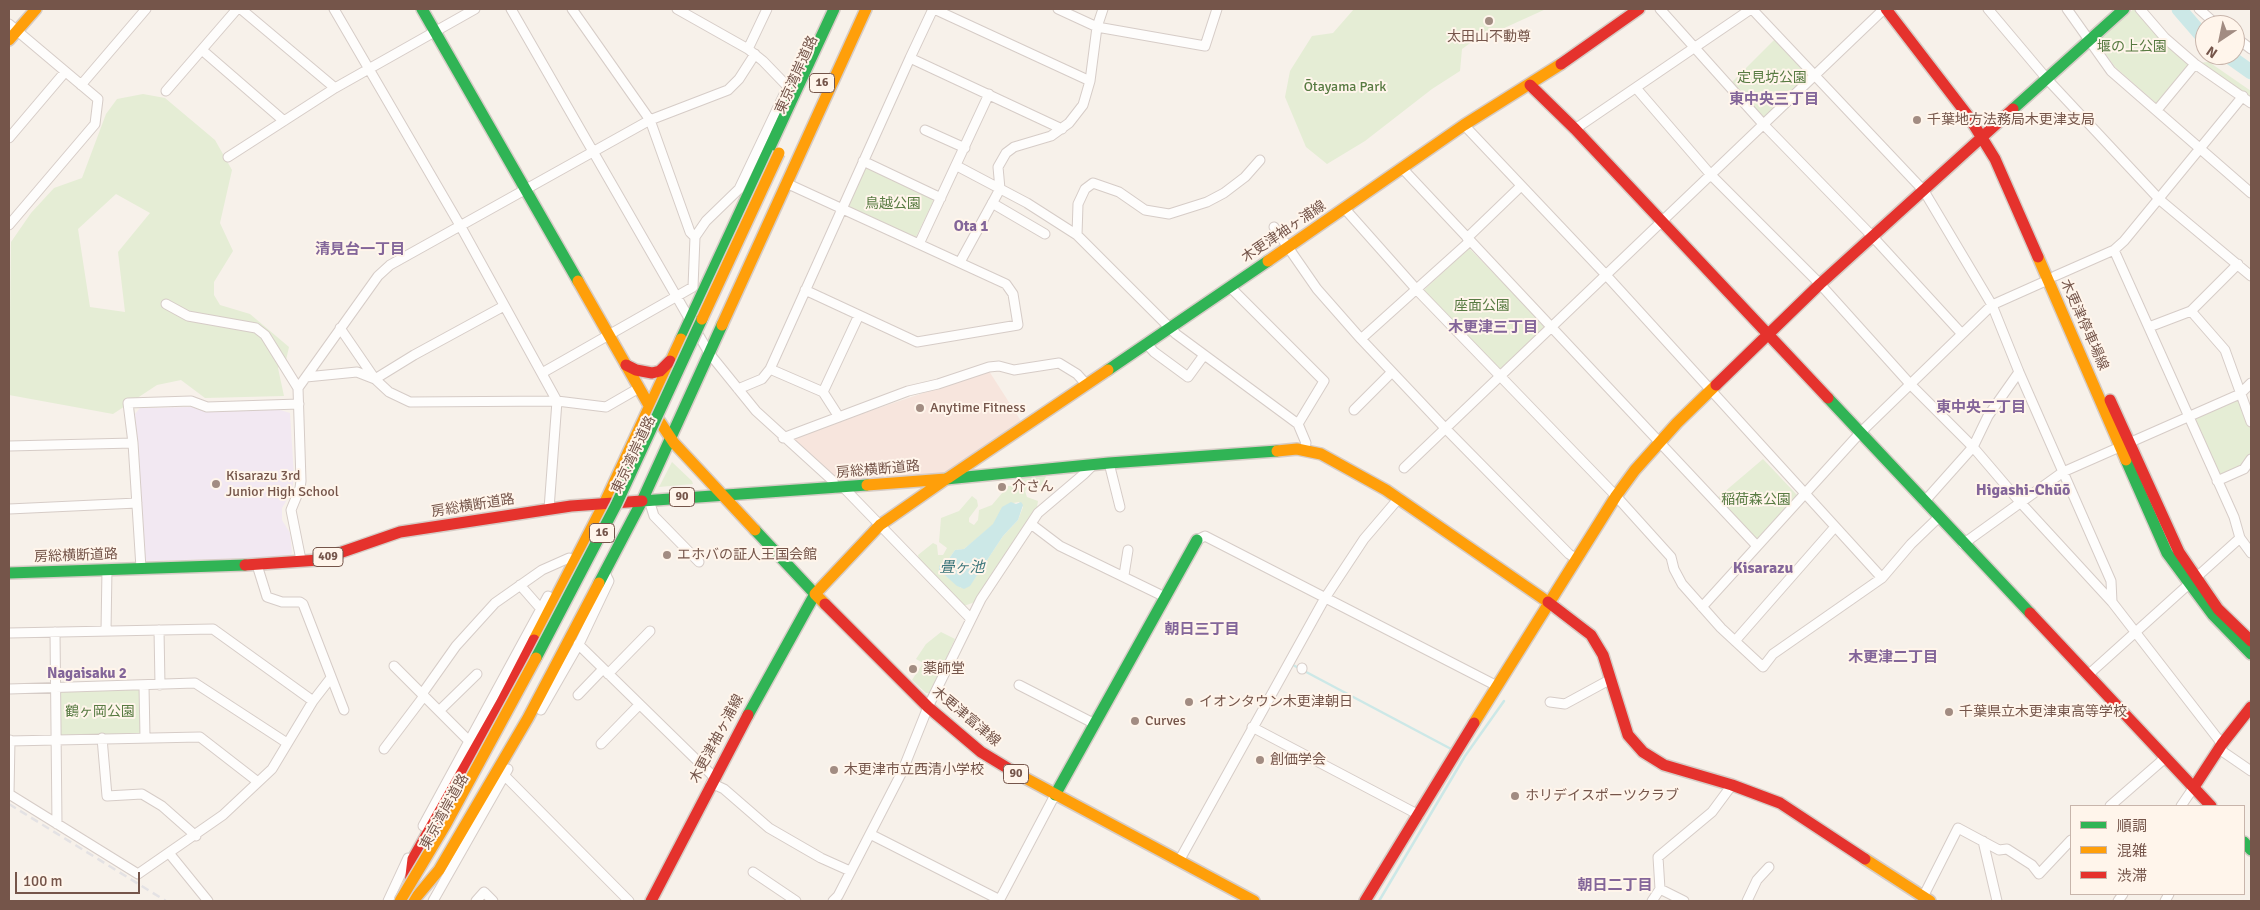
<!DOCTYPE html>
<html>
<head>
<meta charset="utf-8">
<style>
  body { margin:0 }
  #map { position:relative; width:2260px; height:910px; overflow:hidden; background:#f7f1ea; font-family:Signika,"Noto Sans JP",sans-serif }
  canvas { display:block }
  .frame { position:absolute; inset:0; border:10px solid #75554a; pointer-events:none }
  .legend { position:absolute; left:2070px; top:805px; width:175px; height:90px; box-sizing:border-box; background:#fff5eb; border:1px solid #c8b5ab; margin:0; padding:6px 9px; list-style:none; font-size:15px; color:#75554a }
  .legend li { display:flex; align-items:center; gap:10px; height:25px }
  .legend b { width:25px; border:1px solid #c8b5ab }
  .north { position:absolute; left:2195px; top:15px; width:50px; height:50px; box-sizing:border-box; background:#fff5eb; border:1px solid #c8b5ab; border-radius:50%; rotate:214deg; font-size:14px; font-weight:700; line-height:20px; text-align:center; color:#75554a }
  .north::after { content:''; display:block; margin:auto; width:18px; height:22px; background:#a28c82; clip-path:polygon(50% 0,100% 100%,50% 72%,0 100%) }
  .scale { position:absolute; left:15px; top:872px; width:125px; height:22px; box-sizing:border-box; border:2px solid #75554a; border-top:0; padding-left:6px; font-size:15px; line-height:18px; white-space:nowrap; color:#75554a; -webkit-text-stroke:4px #fff5eb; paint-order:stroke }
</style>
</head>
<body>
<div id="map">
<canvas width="2260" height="910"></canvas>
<div class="frame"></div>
<ul class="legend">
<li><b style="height:6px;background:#30b455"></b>順調</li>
<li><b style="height:6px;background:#ff9f0a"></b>混雑</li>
<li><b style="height:6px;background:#e5322d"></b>渋滞</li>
</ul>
<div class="north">N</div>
<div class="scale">100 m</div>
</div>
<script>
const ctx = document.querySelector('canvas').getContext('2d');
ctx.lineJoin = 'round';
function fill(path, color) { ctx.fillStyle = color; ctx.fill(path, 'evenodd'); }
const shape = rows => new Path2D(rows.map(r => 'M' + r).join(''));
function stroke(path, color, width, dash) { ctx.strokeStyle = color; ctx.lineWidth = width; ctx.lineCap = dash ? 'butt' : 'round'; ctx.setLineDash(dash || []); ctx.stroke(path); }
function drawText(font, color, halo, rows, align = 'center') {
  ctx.font = font + ' Signika,"Noto Sans JP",sans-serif'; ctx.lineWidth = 4; ctx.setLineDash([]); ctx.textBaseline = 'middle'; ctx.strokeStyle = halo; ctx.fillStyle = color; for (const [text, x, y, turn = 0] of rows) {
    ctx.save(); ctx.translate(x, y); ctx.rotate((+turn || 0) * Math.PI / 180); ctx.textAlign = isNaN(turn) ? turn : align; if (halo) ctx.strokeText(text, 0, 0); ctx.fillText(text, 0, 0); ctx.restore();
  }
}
fill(shape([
  [989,371,1021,421,946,476,838,486,789,438]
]), '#f7e5dd');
fill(shape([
  [192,407,206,411,277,409,290,413,294,476,292,491,282,508,282,520,290,533,292,552,290,557,145,561,135,414,140,408]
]), '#f2e8f2');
fill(shape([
  [1354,9,1546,9,1491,34,1481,42,1473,41,1462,49,1460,71,1432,89,1365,141,1327,164,1306,147,1285,97,1290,71,1312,36,1333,33],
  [2134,9,2159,38,2189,64,2157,104,2115,67,2095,39],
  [1776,38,1812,74,1765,119,1732,82],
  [2209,62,2251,91,2251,101,2196,63],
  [143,94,165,98,215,140,232,170,220,223,233,251,214,282,214,295,220,305,250,314,289,347,286,360,278,368,284,396,205,398,181,380,157,385,113,414,9,395,11,242,31,213,54,188,82,178,106,114,117,99],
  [116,194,150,213,118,252,125,312,90,307,78,229],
  [866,167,932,198,933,202,915,239,845,206],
  [1469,248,1545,326,1504,368,1499,368,1424,290],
  [2239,397,2251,431,2251,453,2241,466,2218,475,2194,417],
  [1763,459,1797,495,1756,540,1716,499],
  [672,462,692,481,693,484,659,487],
  [1017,475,1046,475,1045,481,1041,486,1033,484,1025,491,1027,497,1038,501,1036,513,998,564,997,570,975,602,961,607,920,564,918,555,933,543,937,545,938,555,943,555,947,548,939,542,941,518,959,511,972,496,977,500,978,506,969,518,969,522,974,525,978,520,979,510,992,505,1008,486,1012,486],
  [1019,502,1023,507,1018,520,1003,536,973,581,961,588,939,570,941,564,948,560,955,550,964,549,993,525,1013,503],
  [941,632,955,639,930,693,926,693,912,680,923,663,916,659,926,644],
  [144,686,145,737,56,739,55,688]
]), '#e5edd5');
fill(shape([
  [1011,502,1016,504,1021,502,1023,505,1018,520,1003,536,970,586,964,589,957,586,939,570,939,566,948,560,955,550,964,549,993,524,1002,507]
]), '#cce8e7');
stroke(shape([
  [1293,665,1453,750],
  [1379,901,1465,756,1504,701]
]), '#cce8e7', 2.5);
stroke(shape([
  [2179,9,2205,39],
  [2227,55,2251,72]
]), '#cce8e7', 15);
const street = shape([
  [241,9,335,88],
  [334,9,461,227,557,401,549,509],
  [511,9,709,353,756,411,833,481,835,488],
  [572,9,650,120,690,232,695,237],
  [677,9,748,49,763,61,792,91],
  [933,9,910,58,1062,129],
  [934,9,1090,81],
  [1058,9,1097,27,1205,46,1217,9],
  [1660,9,1764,125,1873,237,1962,334],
  [1752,9,1924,191,1992,305,2019,372,2111,581,2112,602],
  [1988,9,2047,79,2160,200,2251,276],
  [2067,9,2111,71,2251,193],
  [2140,9,2165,38,2195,64,2251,103],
  [2199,9,2217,25],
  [9,24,98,99,95,124,9,225],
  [2235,37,2251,49],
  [748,49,767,9],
  [202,50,284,121],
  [81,85,146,9],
  [1636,88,1711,175,1820,284,1911,385,1973,447,2020,502,2112,602,2222,744],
  [166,91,237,9],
  [2157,110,2195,64],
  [1464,125,1606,275,1882,578],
  [1575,129,1751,9],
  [925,130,965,148],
  [9,138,65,72],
  [228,157,335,88,475,9],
  [863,161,941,198],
  [957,166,1027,203,1077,235,1176,334,1298,424,1306,443,1304,449],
  [1402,168,1757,546],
  [786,183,1006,284,1013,294,1018,325,917,342,805,290],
  [992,203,1045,234],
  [1345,209,1417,290,1616,496,1671,557,1674,569,1682,584,1721,628,1763,667,1773,654,1882,578,1911,544,1938,518],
  [1274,227,1317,289,1361,339,1445,428,1569,554,1577,559],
  [1077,235,1078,204,1085,189,1093,183,1119,192,1145,210,1169,214,1207,202,1224,193,1245,177,1260,160],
  [1467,238,1521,186],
  [919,244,989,94],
  [2114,250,2234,517,2240,538,2251,553],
  [960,262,1000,189,998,167,1006,153,1014,147,1051,136,1069,123,1083,105,1090,81,1097,27,1103,9],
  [2055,276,2114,250,2124,241,2243,96],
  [1230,287,1324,381,1298,424],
  [166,304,188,316,256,328,265,335,298,388,301,481,300,488,291,510,301,560],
  [2191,311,2225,350,2251,422],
  [2149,327,2191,311,2238,264],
  [340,328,375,379,389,392,410,402,557,401,606,407,639,388],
  [1361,339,1470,241],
  [1146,343,1154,352,1188,377,1204,355],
  [770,369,823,392,839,417],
  [542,373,693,287,695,237,706,221,739,189,788,86],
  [306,377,357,372,375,379,414,355,504,306],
  [298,388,378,276,390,265,650,120,728,90,739,79,755,54],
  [738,389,762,379,770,369,910,58],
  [823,392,859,315],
  [1354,410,1392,372],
  [783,438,908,391,938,384,989,367,999,366,1014,370,1059,363,1077,374,1086,384],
  [133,443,128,403,191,401,207,407,299,404],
  [9,446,133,443,141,568],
  [1109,463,1120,507],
  [1404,468,1884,9],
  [2217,481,2244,469,2251,459],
  [844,488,971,619],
  [649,500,654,516,699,562],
  [1924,502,1973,447,1988,416,2019,372],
  [9,509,137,503],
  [1031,524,1060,546,1165,597],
  [1197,540,1205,536,1497,686],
  [1963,544,2063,472,2240,394,2251,383],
  [257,565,267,597,282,602,300,602,303,604,344,710],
  [1124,575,1128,550],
  [520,585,541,609],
  [1702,607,1860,433,1992,305,2048,280],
  [159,630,160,685],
  [106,631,107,569],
  [55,632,57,824],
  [9,633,213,629,313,701],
  [1735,641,1834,528],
  [578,644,714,777],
  [394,666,469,741],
  [1302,669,1302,668],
  [608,674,650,631],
  [2088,675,2240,538],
  [1019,685,1095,724],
  [144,686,145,737],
  [9,689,195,683,287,743],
  [422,694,456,646,495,603,542,570,569,558],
  [578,695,603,669],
  [1550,702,1565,704,1611,679],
  [541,710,580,642,609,581,605,573],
  [439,711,477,674],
  [1252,727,1419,815],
  [102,738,107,796,142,794,162,806,196,836],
  [9,741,200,737,258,782],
  [601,744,639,705],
  [384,749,424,696],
  [2219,749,2251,771],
  [504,775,629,901],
  [711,783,724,789,769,828,821,858,850,871],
  [9,794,138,874,223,815,272,769,313,701,330,679],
  [9,794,10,740],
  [2110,806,2165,758],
  [2181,806,2194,787],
  [423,826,548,596],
  [870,834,1000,900],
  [1983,841,1997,901],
  [169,853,208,901],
  [1179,861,1325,598,1364,539,1399,498],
  [753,872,796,901],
  [1660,889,1684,901],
  [1923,897,1958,828,1999,850,2007,849,2032,865,2039,874,2071,840],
  [388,901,408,858],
  [433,901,508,769],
  [476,901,484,892,493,901],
  [833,901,838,896,902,772,928,707,981,599,1038,513,1084,474,1093,465],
  [999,901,1055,795],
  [1652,901,1660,889,1658,857,1712,812,1732,785],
  [1747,901,1757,880,1769,867],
  [2118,901,2123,894],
  [2165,901,2169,894]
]);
const fast = shape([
  [422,9,578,281],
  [2013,109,2124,9],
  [681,339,834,9],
  [1108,370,1268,261],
  [1828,398,2030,613],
  [2126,460,2167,553,2213,615,2251,654],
  [946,479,1109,463,1277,451],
  [642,501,867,485],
  [9,573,245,565],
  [599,583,642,501,722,325],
  [748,715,815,594,755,530],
  [1055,795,1197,540],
  [2244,842,2251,850]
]);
const slow = shape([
  [9,40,36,9],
  [2038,257,2126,460],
  [1268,261,1464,125,1561,64],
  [578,281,650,407,674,443,755,530],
  [722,325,866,9],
  [1277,451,1297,449,1321,454,1386,490,1548,602],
  [948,478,1108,370],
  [867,485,946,479],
  [825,604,815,594,880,525,946,479],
  [534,640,605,502,681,339],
  [1474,723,1616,496,1635,470,1677,423,1716,385],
  [1014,772,1254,901],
  [1865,859,1930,901],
  [413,901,439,870,528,718,599,583]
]);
const jam = shape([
  [1886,9,1969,117,1995,159,2038,257],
  [1561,64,1639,9],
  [1530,85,1575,129,1828,398],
  [626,365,636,370,652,373,660,371,670,361],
  [1716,385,1820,284,2013,109],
  [2110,400,2179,552,2218,609,2251,641],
  [245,565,319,560,400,532,571,506,642,501],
  [1548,602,1591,635,1603,655,1628,735,1643,752,1664,765,1732,785,1780,803,1865,859],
  [825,604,928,707,981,752,1014,772],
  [2030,613,2211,806],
  [2194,787,2222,744,2251,707],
  [410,884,413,859,502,702,534,640],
  [651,901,748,715],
  [1365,901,1474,723]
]);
stroke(street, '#d6ccc7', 11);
stroke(fast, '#d6ccc6', 14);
stroke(slow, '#d6ccc6', 14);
stroke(jam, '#d6ccc6', 14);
stroke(street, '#fefdfc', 9);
stroke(fast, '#30b455', 11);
stroke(slow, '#ff9f0a', 11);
stroke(jam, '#e5322d', 11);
stroke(shape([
  [9,804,166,901]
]), '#e4e2e4', 2.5, [8, 5]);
const fastBridge = shape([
  [536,658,616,505,702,319]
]);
const slowBridge = shape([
  [702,319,779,153],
  [400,901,446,824,536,658]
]);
stroke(fastBridge, '#d8cec9', 14, []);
stroke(slowBridge, '#d8cec9', 14, []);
stroke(fastBridge, '#30b455', 11);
stroke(slowBridge, '#ff9f0a', 11);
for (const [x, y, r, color] of [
  [1489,21,5,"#a28c82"],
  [1917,120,5,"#a28c82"],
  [920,408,5,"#a28c82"],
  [216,484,5,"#a28c82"],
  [1002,487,5,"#a28c82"],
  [667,555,5,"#a28c82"],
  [913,669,5,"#a28c82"],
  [1189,702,5,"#a28c82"],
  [1949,712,5,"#a28c82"],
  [1135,721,5,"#a28c82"],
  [1260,760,5,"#a28c82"],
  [834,770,5,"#a28c82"],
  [1515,796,5,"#a28c82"]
]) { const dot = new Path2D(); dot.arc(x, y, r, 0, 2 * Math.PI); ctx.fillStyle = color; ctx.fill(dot); stroke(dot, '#fff5eb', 2); }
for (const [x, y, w] of [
  [822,83,25],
  [682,497,25],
  [602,533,25],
  [328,557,30],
  [1016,774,25]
]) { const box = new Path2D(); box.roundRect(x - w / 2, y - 9.5, w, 19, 4); ctx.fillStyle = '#fff5eb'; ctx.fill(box); stroke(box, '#75554a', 1); }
drawText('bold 12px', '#75554a', null, [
  ["16",822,83],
  ["90",682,497],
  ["16",602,533],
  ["409",328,557],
  ["90",1016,774]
]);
drawText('14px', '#75554a', '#fff5eb', [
  ["太田山不動尊",1489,37,"center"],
  ["千葉地方法務局木更津支局",1927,120],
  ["Anytime Fitness",930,408],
  ["Kisarazu 3rd",226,476],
  ["Junior High School",226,492],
  ["介さん",1012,487],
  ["エホバの証人王国会館",677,555],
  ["薬師堂",923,669],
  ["イオンタウン木更津朝日",1199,702],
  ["千葉県立木更津東高等学校",1959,712],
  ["Curves",1145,721],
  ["創価学会",1270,760],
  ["木更津市立西清小学校",844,770],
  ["ホリデイスポーツクラブ",1525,796]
], 'left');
drawText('14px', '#587b42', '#fff5eb', [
  ["堰の上公園",2132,47],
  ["定見坊公園",1772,78],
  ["Ōtayama Park",1345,87],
  ["鳥越公園",893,204],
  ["座面公園",1482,306],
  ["稲荷森公園",1756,500],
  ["鶴ヶ岡公園",100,712]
]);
drawText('14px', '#75554a', '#fff5eb', [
  ["東京湾岸道路",797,75,-66],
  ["木更津袖ヶ浦線",1284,232,-34],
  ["木更津停車場線",2084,325,66],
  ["東京湾岸道路",634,455,-65],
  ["房総横断道路",878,470,-5],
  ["房総横断道路",473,506,-9],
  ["房総横断道路",76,556,-2],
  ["木更津富津線",966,717,40],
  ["木更津袖ヶ浦線",717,739,-62],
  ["東京湾岸道路",445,812,-61]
]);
drawText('bold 15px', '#836599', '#fff5eb', [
  ["東中央三丁目",1774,100],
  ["Ota 1",971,227],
  ["清見台一丁目",360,250],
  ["木更津三丁目",1493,328],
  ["東中央二丁目",1981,408],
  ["朝日三丁目",1202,630],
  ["木更津二丁目",1893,658],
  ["Nagaisaku 2",87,674],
  ["朝日二丁目",1615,886]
]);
drawText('italic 15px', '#3d767b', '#fff5eb', [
  ["畳ヶ池",962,568]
]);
drawText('bold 16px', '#836599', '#fff5eb', [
  ["Higashi-Chūō",2023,491],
  ["Kisarazu",1763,569]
]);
</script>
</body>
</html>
